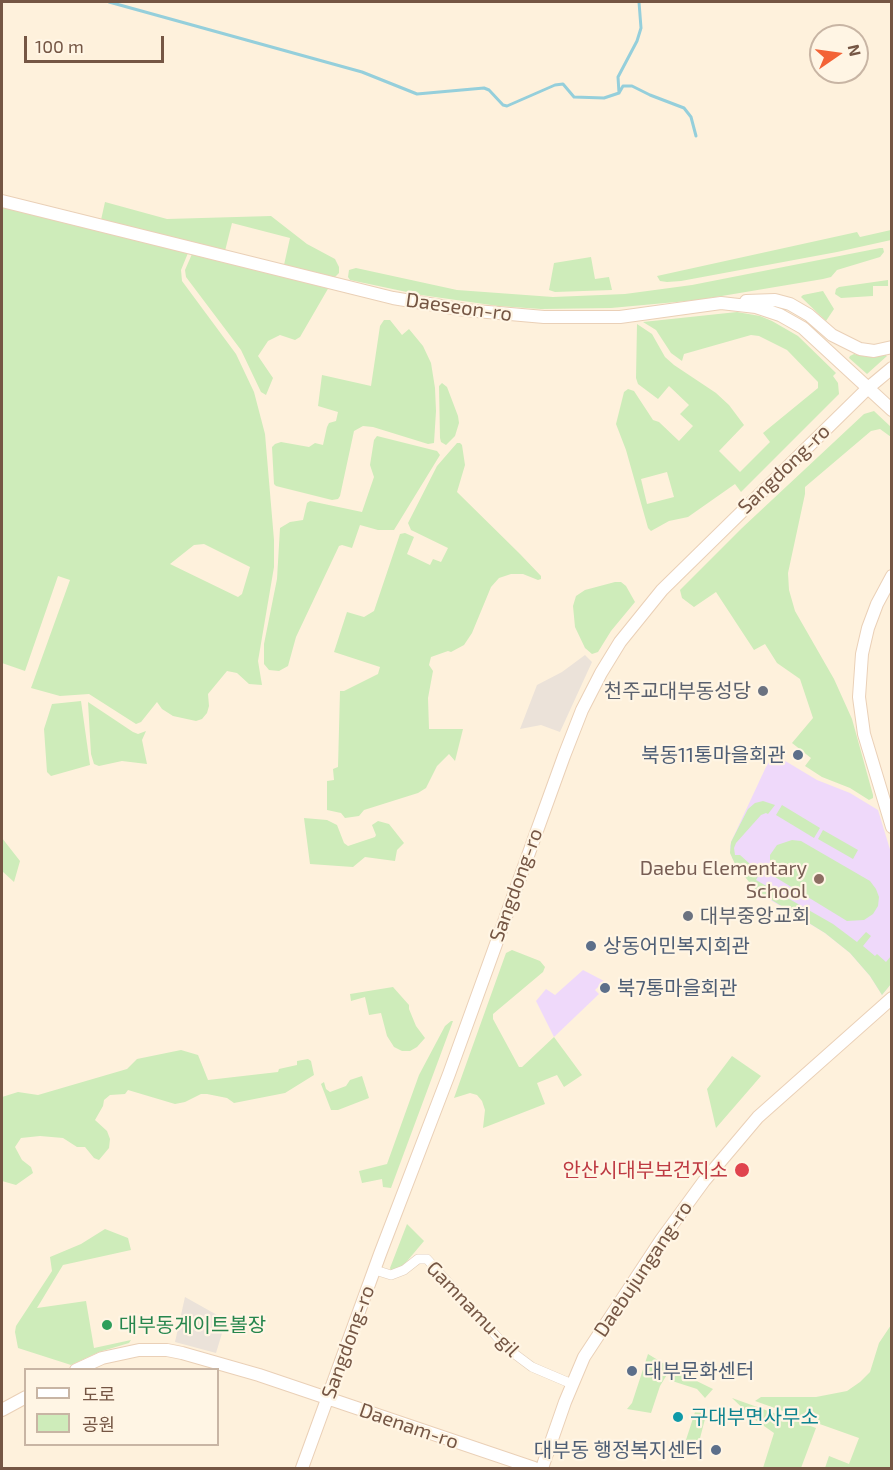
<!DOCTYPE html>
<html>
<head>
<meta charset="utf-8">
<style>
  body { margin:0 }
  #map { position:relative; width:893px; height:1470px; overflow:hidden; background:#fef1dc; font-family:"Exo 2","Noto Sans KR",sans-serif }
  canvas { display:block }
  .frame { position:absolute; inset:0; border:3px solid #755644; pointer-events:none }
  .legend { position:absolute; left:24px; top:1368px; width:195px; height:78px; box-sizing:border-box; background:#fff5e4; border:2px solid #c8b5a4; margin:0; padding:8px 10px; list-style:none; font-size:18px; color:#755644 }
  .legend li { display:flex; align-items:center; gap:12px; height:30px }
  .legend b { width:30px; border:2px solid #c8b5a4 }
  .north { position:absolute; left:809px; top:24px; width:60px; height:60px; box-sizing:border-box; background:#fff5e4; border:2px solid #c8b5a4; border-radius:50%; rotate:77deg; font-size:16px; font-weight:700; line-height:24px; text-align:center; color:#755644 }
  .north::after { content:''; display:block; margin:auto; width:21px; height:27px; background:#f36336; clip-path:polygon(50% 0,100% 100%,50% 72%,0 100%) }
  .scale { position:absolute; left:24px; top:36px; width:140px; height:27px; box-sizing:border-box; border:3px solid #755644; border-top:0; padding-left:8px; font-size:18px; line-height:21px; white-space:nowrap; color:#755644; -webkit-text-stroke:4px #fff5e4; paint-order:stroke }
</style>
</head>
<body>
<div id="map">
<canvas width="893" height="1470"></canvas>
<div class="frame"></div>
<ul class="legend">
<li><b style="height:8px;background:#fff"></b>도로</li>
<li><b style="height:16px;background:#ceecba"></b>공원</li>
</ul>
<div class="north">N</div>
<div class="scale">100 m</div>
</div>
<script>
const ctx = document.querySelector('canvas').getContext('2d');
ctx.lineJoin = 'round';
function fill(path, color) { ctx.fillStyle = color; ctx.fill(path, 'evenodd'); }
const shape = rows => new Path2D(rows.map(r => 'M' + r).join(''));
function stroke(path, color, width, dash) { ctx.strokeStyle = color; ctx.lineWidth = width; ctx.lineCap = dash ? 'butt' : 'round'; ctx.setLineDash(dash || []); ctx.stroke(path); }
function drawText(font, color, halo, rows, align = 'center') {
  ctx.font = font + ' "Exo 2","Noto Sans KR",sans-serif'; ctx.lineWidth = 4.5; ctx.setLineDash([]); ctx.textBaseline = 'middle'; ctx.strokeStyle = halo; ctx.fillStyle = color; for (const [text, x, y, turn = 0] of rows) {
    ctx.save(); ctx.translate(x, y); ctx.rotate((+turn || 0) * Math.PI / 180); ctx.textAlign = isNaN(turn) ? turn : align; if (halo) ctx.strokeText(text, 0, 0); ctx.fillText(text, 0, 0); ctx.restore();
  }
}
fill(shape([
  [585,655,592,662,560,732,541,725,520,729,537,685,562,672],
  [185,1297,226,1320,216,1353,175,1342]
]), '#ebe2d9');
fill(shape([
  [777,756,817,780,850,793,878,810,892,856,891,984,882,995,870,976,850,953,825,933,772,901,753,887,732,858,730,847,731,842,765,769,770,760],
  [583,970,604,981,595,990,599,994,554,1037,536,1001,546,989,555,995]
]), '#efd9fa');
fill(shape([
  [105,202,167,219,271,216,307,244,335,259,339,267,339,273,335,277,284,265,290,238,232,223,225,251,101,220],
  [2,206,188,253,181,270,182,281,236,354,254,392,265,434,274,540,274,567,258,661,262,685,249,684,237,673,227,671,208,694,209,706,207,713,202,719,196,721,173,716,162,709,157,702,141,722,136,724,89,694,60,696,31,688,70,580,58,576,25,671,2,663],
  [204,544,250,567,242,594,238,597,170,564,194,545],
  [891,230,891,240,837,252,681,281,667,282,660,281,657,276,857,232,860,237],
  [880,248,883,248,884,252,880,257,837,270,831,277,823,279,698,300,611,308,541,309,498,306,421,295,350,280,348,277,349,270,356,268,457,290,553,297,625,294,692,285],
  [192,254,329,287,300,337,295,340,280,335,268,341,258,356,273,378,266,395,261,392,241,350,186,277,185,270],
  [591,257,595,279,609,277,612,290,555,292,549,290,554,263],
  [888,280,888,286,873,286,873,296,841,298,835,294,836,289,839,287],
  [823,291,834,309,826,321,801,297,803,295],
  [737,312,760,316,772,321,798,336,836,373,833,376,838,383,839,394,741,492,735,484,688,517,669,521,651,531,648,528,626,450,616,424,624,392,628,389,634,391,653,420,659,422,679,441,693,426,680,414,689,405,669,386,658,399,638,384,636,378,637,324,652,334,665,357,674,365,716,393,729,405,744,425,719,451,740,472,770,442,763,433,818,388,818,382,787,350,759,336,751,335,684,354,682,361,671,353,656,330,643,322],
  [667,472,674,497,647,504,641,479],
  [384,320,390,320,402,335,409,329,423,346,431,363,435,388,436,411,434,443,428,444,373,427,363,426,354,431,340,496,338,499,332,500,276,486,274,484,272,447,275,444,281,442,309,447,315,443,323,445,327,427,329,423,336,421,338,412,318,406,322,375,371,386,380,326],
  [854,354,868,357,884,354,887,356,867,374,849,358,850,356],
  [442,383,447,387,458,416,459,423,455,436,446,445,441,442,440,438,439,386],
  [874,411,891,427,891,437,880,429,871,431,805,487,805,494,788,573,789,590,795,611,834,679,852,719,873,795,873,798,869,800,850,788,822,777,805,766,811,758,792,743,813,718,800,679,777,663,765,644,754,650,716,592,694,607,682,598,680,590,742,528,864,414],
  [377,436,437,451,440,455,394,530,378,530,360,525,352,548,342,545,339,546,296,637,288,666,279,671,269,670,264,664,264,644,277,579,280,528,290,522,303,520,307,503,310,501,362,512,374,477,370,465,374,440],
  [457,443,460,443,462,445,465,465,457,492,520,554,541,576,541,579,538,580,523,574,511,574,499,578,491,587,472,633,464,645,451,652,448,651,431,657,429,665,433,671,428,698,429,729,463,729,455,761,449,754,437,766,426,788,418,793,364,810,359,816,345,818,341,813,327,810,327,781,334,780,333,769,338,767,340,691,344,691,378,674,380,667,334,652,347,612,364,617,374,611,400,534,405,533,414,537,407,554,430,565,433,559,441,562,448,548,411,530,408,523,437,466],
  [615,582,621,582,626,586,635,602,611,631,598,652,592,654,585,648,575,627,573,606,576,596,585,590],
  [81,701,90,765,51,776,47,772,44,729,52,704],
  [88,702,133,732,138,734,146,731,142,740,147,764,122,761,99,766,94,764,91,754],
  [763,801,775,805,768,814,766,813,761,815,736,843,734,848,735,855,740,855,760,873,756,880,833,924,857,942,866,932,871,936,863,946,875,956,877,954,886,962,891,956,891,984,882,995,870,976,850,953,825,933,762,894,753,887,735,864,730,853,731,842,748,809,755,803],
  [782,805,820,828,814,838,776,815],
  [304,818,327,820,337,825,344,843,348,846,375,837,376,835,372,825,378,821,389,824,404,843,397,850,395,861,365,857,353,867,310,864],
  [823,830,858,850,853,859,818,839],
  [2,838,20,861,14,882,2,871],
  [792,840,801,841,870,881,876,889,879,897,878,906,873,914,864,920,847,921,775,877,770,867,770,855,777,845],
  [512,950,540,961,545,967,543,972,493,1014,493,1019,519,1067,522,1067,554,1037,582,1075,564,1087,557,1075,537,1083,545,1104,483,1128,485,1110,482,1101,477,1095,470,1093,454,1098,506,953],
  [393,987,409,1005,409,1009,416,1026,425,1038,417,1047,410,1051,402,1051,394,1047,387,1036,381,1013,369,1015,365,997,351,1001,350,994],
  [451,1021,453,1021,391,1188,383,1187,382,1179,362,1183,359,1171,387,1164,419,1075,445,1026],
  [181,1050,198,1055,208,1080,278,1072,279,1069,297,1065,297,1061,308,1059,311,1061,314,1075,285,1093,234,1103,227,1098,207,1094,201,1094,185,1102,175,1104,128,1090,125,1094,110,1095,104,1100,103,1106,95,1120,107,1131,110,1139,109,1148,99,1160,94,1158,85,1147,77,1147,63,1138,40,1136,21,1138,15,1147,22,1160,31,1167,33,1173,16,1185,2,1181,2,1097,18,1092,38,1095,127,1069,137,1059],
  [732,1056,761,1076,716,1128,707,1089],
  [362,1076,369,1098,338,1110,331,1110,321,1084,324,1082,326,1089,330,1092,346,1086,350,1080],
  [407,1224,424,1241,403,1266,391,1271,390,1268],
  [105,1229,128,1238,131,1250,63,1265,37,1308,86,1301,94,1348,131,1340,129,1343,99,1352,71,1365,18,1348,15,1332,16,1326,52,1271,50,1257,81,1244],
  [891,1325,891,1468,825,1468,829,1456,849,1464,859,1438,755,1401,761,1397,816,1397,847,1391,860,1382,870,1372,879,1343],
  [648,1354,671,1368,660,1386,651,1413,627,1409,632,1403],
  [674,1370,713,1389,705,1398,697,1389,669,1380],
  [732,1398,816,1428,801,1468,763,1468,774,1433,754,1419],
  [695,1412,704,1413,705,1419,698,1446,685,1443]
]), '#ceecba');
stroke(shape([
  [109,2,362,72,417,94,484,88,489,90,503,105,507,106,555,85,563,84,574,97,604,98,619,93,623,86,632,86,650,95,684,108,691,117,696,136],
  [619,93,618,77,637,41,641,28,639,2]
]), '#95cfdb', 3);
const street = shape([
  [375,1270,391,1275,404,1270,418,1259,427,1259,508,1349,532,1367,572,1384]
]);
const secondary = shape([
  [2,201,393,298,465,310,544,317,620,317,721,303,756,307,780,315,803,328,868,388,892,368],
  [746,301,775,300,790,304,809,315,832,335,860,349,874,351,892,347],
  [892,576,877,604,868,628,862,654,859,697,864,734,892,827],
  [76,1370,102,1358,139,1350,167,1350,182,1353,259,1375,534,1468],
  [2,1410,26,1397],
  [302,1468,380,1254,449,1074,564,756,582,710,601,673,620,642,662,590,868,388,892,410],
  [542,1468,565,1402,584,1357,661,1240,704,1181,758,1117,892,998]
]);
stroke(street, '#e2cdb8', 10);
stroke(secondary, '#ead0b7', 14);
stroke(street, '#fff', 9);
stroke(secondary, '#fff', 12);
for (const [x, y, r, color] of [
  [763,691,6,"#6b7280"],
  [798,755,6,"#5c6f8a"],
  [819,879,6,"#8d6e63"],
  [688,916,6,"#6b7280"],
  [591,946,6,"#5c6f8a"],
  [605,988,6,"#5c6f8a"],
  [742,1170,8,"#e0444e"],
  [107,1325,6,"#2e9e5b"],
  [632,1371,6,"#5c6f8a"],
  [678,1417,6,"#0f9aa8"],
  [716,1450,6,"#5c6f8a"]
]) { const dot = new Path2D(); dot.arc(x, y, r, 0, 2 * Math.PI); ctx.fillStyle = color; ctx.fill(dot); stroke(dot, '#fff5e4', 2); }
drawText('20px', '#755644', '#fff5e4', [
  ["Daeseon-ro",459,307,8],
  ["Sangdong-ro",784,469,-44],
  ["Sangdong-ro",516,885,-70],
  ["Daebujungang-ro",643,1269,-56],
  ["Gamnamu-gil",473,1309,46],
  ["Sangdong-ro",348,1342,-70],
  ["Daenam-ro",409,1426,19]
]);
drawText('20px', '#5b616d', '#fff5e4', [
  ["천주교대부동성당",751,691],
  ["대부중앙교회",700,916,"left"]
], 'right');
drawText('20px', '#4e5e75', '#fff5e4', [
  ["북동11통마을회관",786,755,"right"],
  ["상동어민복지회관",603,946],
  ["북7통마을회관",617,988],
  ["대부문화센터",644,1371],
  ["대부동 행정복지센터",704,1450,"right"]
], 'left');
drawText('20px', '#785e54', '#fff5e4', [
  ["Daebu Elementary",807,868],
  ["School",807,891]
], 'right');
drawText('20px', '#be3a42', '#fff5e4', [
  ["안산시대부보건지소",728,1170]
], 'right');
drawText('20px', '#27864d', '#fff5e4', [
  ["대부동게이트볼장",119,1325]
], 'left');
drawText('20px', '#0d838f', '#fff5e4', [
  ["구대부면사무소",690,1417]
], 'left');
</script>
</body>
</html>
